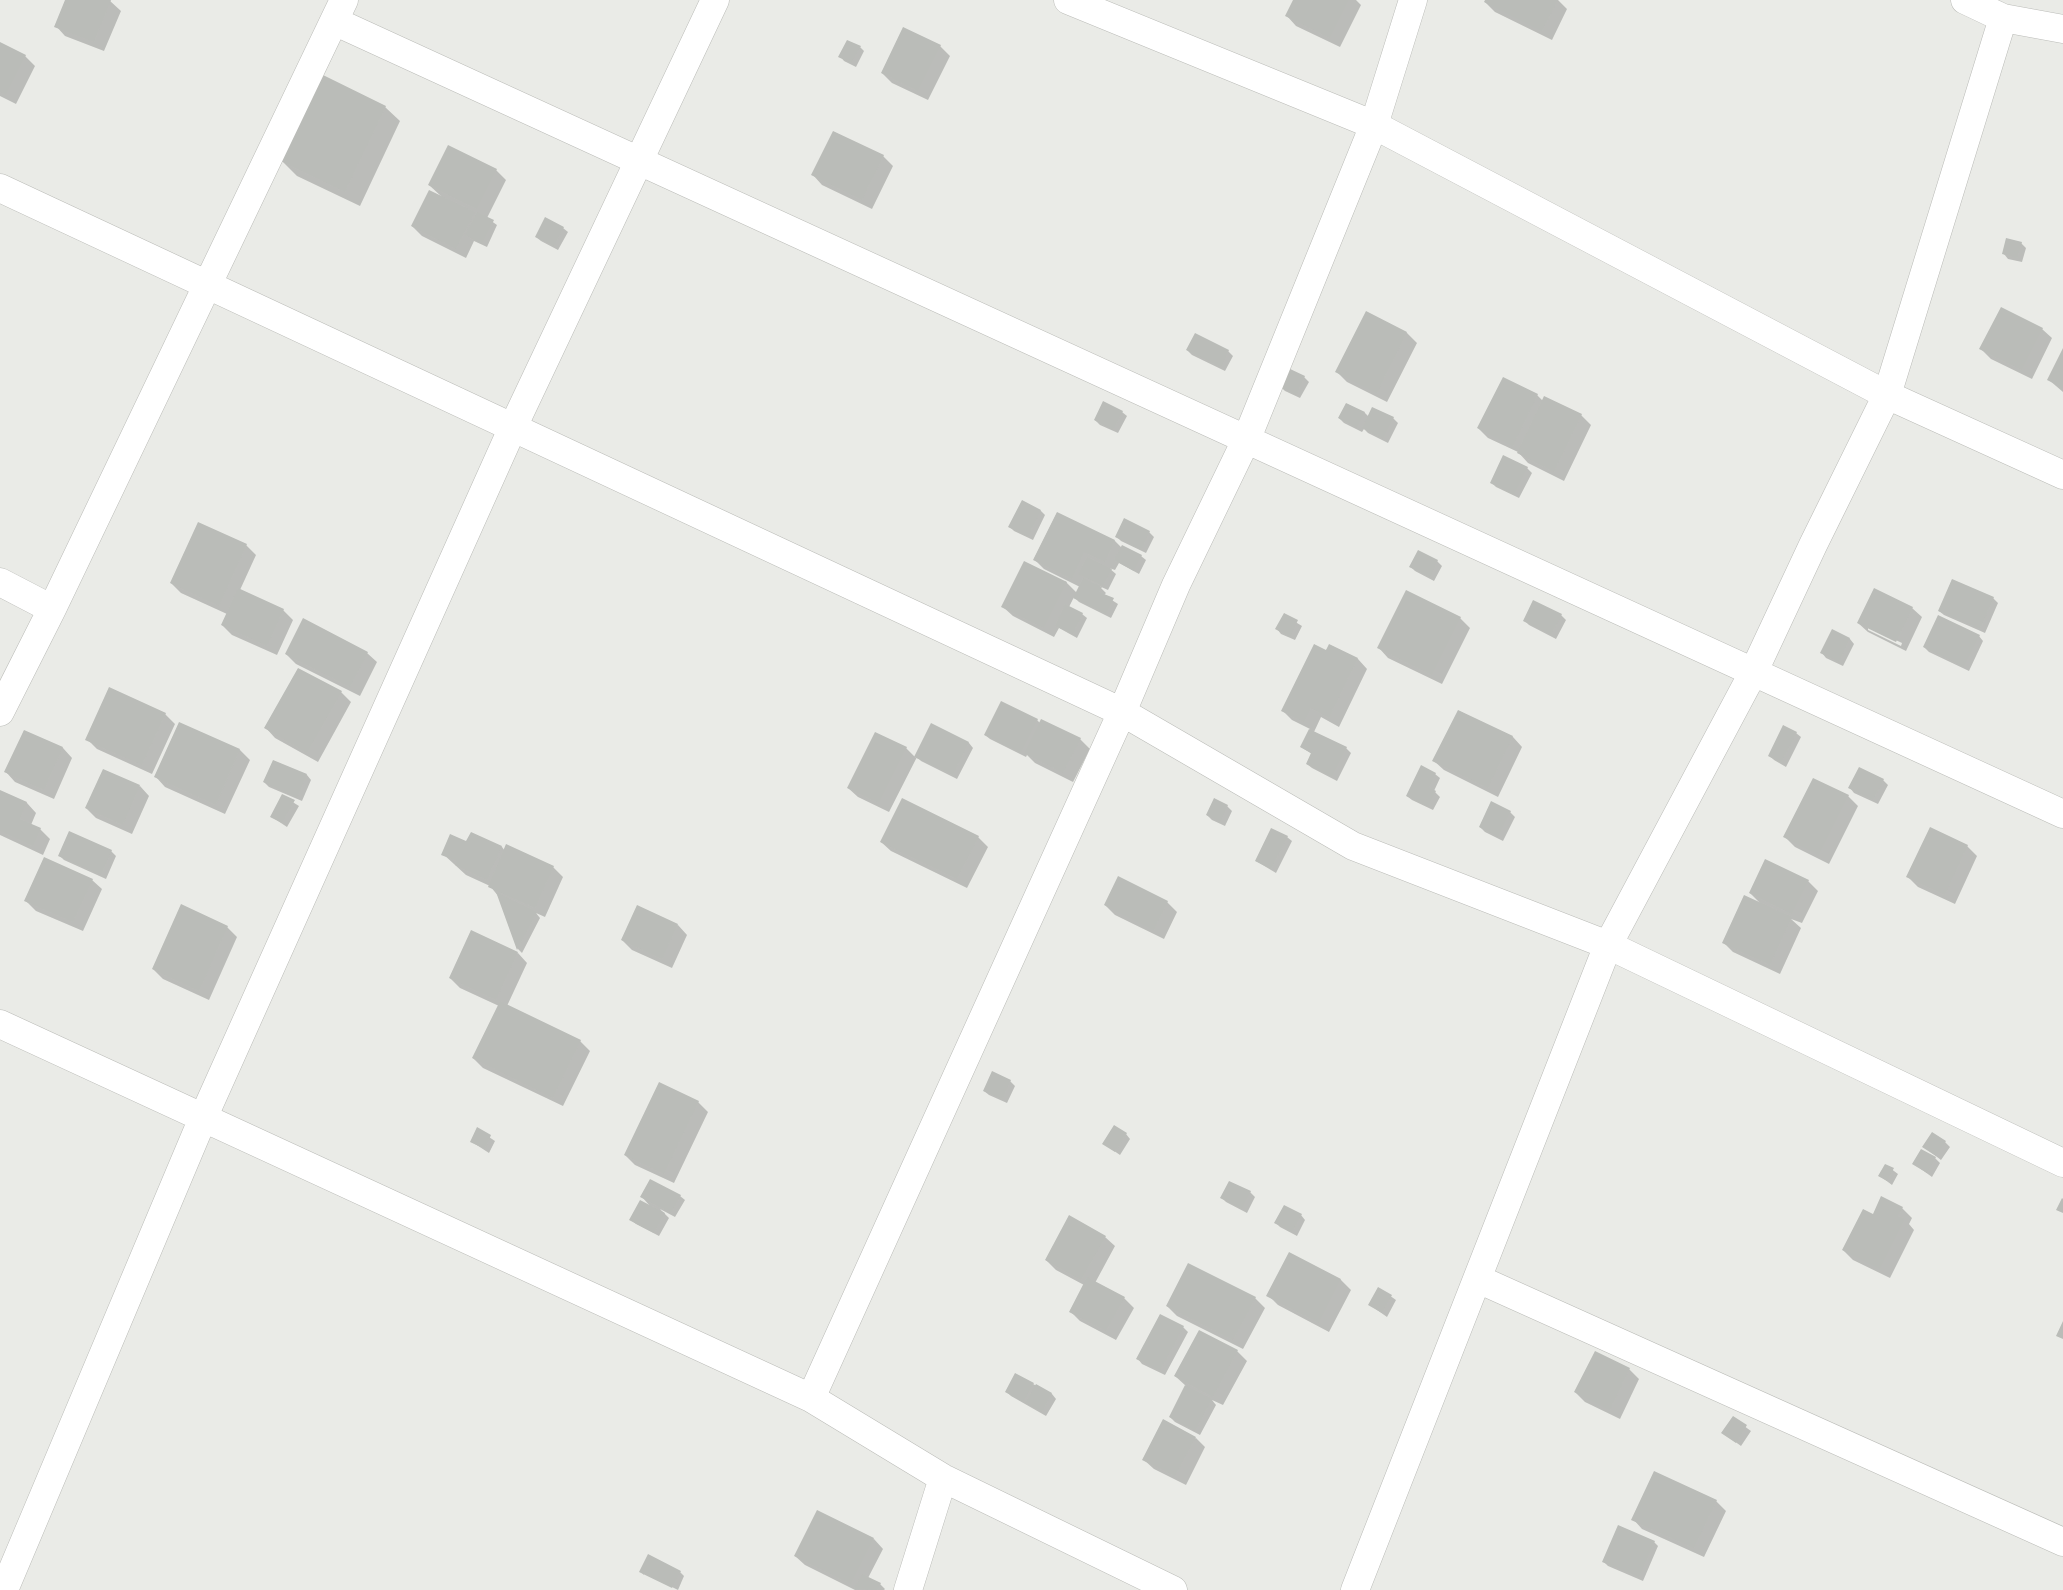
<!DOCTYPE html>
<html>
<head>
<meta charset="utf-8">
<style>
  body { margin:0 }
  canvas { display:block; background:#eaebe7 }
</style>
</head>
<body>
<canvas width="2063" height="1590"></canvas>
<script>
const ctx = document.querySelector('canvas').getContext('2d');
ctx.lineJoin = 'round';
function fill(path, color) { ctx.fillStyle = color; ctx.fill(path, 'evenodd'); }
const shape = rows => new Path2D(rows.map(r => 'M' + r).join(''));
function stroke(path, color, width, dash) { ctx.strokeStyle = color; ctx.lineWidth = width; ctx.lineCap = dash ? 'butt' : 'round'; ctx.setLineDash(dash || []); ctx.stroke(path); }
fill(shape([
  [66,0,109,0,121,11,104,51,65,36,56,26],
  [1295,0,1356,0,1361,5,1340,47,1296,26,1287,16],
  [1486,0,1558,0,1567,9,1552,40,1495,12,1485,2],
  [0,44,25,56,35,66,16,104,0,96],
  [940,46,950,56,928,100,892,83,882,73],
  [860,47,864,51,856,67,844,61,840,56],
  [385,107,400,121,360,206,297,176,282,161],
  [834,132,883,156,893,166,872,209,822,185,813,175],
  [496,170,506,180,487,218,497,225,487,247,474,241,466,258,422,236,412,226,442,197,429,185],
  [563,228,568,232,558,250,541,241,536,237],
  [2021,243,2026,248,2022,262,2008,259,2004,254],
  [1366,313,1407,333,1417,343,1387,402,1347,382,1337,372],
  [2042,329,2052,338,2032,379,1991,359,1981,349],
  [1187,350,1228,351,1233,356,1225,371,1192,355],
  [2063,351,2063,392,2049,380],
  [1304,377,1309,382,1300,398,1285,391,1280,386],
  [1537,395,1543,401,1581,415,1591,425,1564,481,1528,463,1518,452,1488,438,1478,428],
  [1347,404,1365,413,1369,417,1393,418,1398,423,1388,443,1368,433,1364,429,1362,432,1344,423,1339,418],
  [1122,412,1127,416,1118,433,1100,425,1095,420],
  [1527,468,1532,473,1519,498,1496,487,1491,482],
  [1022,502,1041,511,1045,515,1033,540,1014,531,1010,527],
  [1057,513,1115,541,1122,548,1141,556,1146,560,1139,574,1119,563,1115,570,1109,568,1116,574,1108,590,1099,586,1106,593,1104,595,1118,604,1111,618,1079,602,1074,597,1069,607,1082,614,1087,618,1077,638,1059,628,1054,637,1013,616,1003,607,1065,581,1077,593,1080,587,1044,569,1034,559],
  [1125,520,1149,532,1154,537,1146,553,1121,541,1117,537],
  [246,545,256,555,240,590,283,610,293,620,277,655,232,635,222,625,227,614,181,593,171,583],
  [1437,561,1442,566,1434,581,1415,571,1410,566],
  [1952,580,1993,598,1998,603,1985,633,1944,615,1939,611],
  [1534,602,1561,615,1566,620,1556,639,1529,625,1524,620],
  [1912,608,1922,617,1906,651,1868,632,1858,623],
  [1868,627,1902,643,1901,646,1868,630],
  [1284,615,1302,626,1295,640,1281,634,1277,629],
  [1460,618,1470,628,1442,684,1388,658,1379,648],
  [1833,631,1850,639,1854,644,1843,666,1826,658,1822,653],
  [1979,636,1983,641,1969,671,1929,652,1924,647],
  [1330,645,1358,659,1367,669,1339,727,1321,717,1314,732,1346,748,1351,753,1337,781,1312,768,1307,764,1312,754,1301,747,1310,729,1292,720,1282,710],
  [367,653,377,662,360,696,296,664,286,654],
  [299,670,341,692,351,702,318,762,275,738,266,728],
  [1459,711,1513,737,1522,747,1498,797,1444,770,1434,761],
  [165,714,175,724,152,774,97,749,87,739],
  [1037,720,1040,723,1080,739,1090,749,1073,782,1035,763,1027,755,1026,757,990,739,985,735],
  [180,724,240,750,250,760,225,814,165,787,156,777],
  [932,725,969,743,973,748,957,779,921,761,917,757,889,812,858,797,848,788,875,734,906,748,916,758],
  [24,731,63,748,72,758,54,799,15,782,6,772],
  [1796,733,1801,737,1786,767,1774,760,1770,756],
  [274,761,307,775,311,780,302,801,269,787,264,782],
  [1435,774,1440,778,1434,791,1440,797,1433,810,1412,800,1407,796],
  [1883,780,1888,785,1878,804,1854,793,1850,788],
  [140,786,149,796,132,834,96,818,86,808],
  [0,791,27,803,36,813,31,825,40,829,50,839,43,855,0,835],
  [283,796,299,806,287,827,272,817],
  [1848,796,1858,806,1829,864,1795,847,1785,837],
  [1492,803,1510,812,1515,817,1503,841,1485,832,1480,827],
  [1227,806,1232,811,1225,826,1212,820,1207,815],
  [70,833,111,851,116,856,106,879,64,860,59,855],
  [471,834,502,847,505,851,553,867,563,877,545,917,536,913,540,918,522,953,518,949,499,897,490,886,466,875,443,854,467,843],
  [978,837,988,847,967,888,891,851,881,842],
  [1287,837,1292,841,1276,873,1256,861],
  [1967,846,1977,856,1955,904,1918,887,1908,877],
  [92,880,102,889,83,931,36,911,26,901],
  [1808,881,1818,891,1802,923,1791,919,1801,928,1780,974,1733,952,1723,942,1762,905,1750,893],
  [1167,902,1177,912,1164,939,1115,915,1105,905],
  [678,925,687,935,672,968,632,950,622,940],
  [227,927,237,937,209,1000,163,979,153,969],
  [518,953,527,963,507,1006,580,1041,590,1051,563,1106,483,1068,473,1058,499,1006,460,988,450,978],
  [1010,1081,1015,1086,1007,1103,989,1095,984,1091],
  [698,1102,708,1112,674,1183,635,1165,625,1155],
  [477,1129,495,1141,489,1153,472,1142],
  [1126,1134,1130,1139,1120,1155,1104,1144],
  [1945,1142,1950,1147,1941,1160,1924,1147],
  [1935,1158,1940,1163,1932,1177,1914,1164],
  [1886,1165,1898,1174,1892,1185,1880,1176],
  [1250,1192,1255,1197,1247,1213,1226,1202,1222,1198],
  [680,1196,685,1200,675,1217,660,1209,669,1218,659,1236,636,1224,631,1220,650,1206,642,1197],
  [1882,1198,1902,1208,1912,1218,1909,1224,1914,1230,1890,1278,1853,1260,1843,1250,1873,1216],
  [1301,1215,1305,1220,1297,1236,1280,1227,1276,1223],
  [1105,1237,1115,1246,1095,1283,1124,1298,1134,1308,1116,1340,1080,1321,1070,1311,1084,1285,1056,1270,1046,1260],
  [1289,1254,1341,1280,1351,1290,1329,1332,1278,1305,1268,1295],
  [1379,1288,1396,1300,1387,1317,1370,1305],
  [1255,1298,1265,1308,1243,1349,1177,1316,1167,1306],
  [1183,1327,1188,1332,1165,1375,1142,1364,1138,1359],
  [1237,1351,1247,1361,1223,1405,1212,1400,1216,1405,1200,1435,1175,1422,1170,1417,1186,1386,1175,1376],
  [1629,1369,1639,1379,1620,1419,1585,1402,1575,1392],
  [1033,1384,1052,1394,1056,1399,1046,1416,1011,1396,1006,1391],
  [1733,1418,1751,1431,1741,1446,1723,1433],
  [1196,1438,1205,1447,1186,1485,1154,1469,1144,1460],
  [1716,1501,1726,1511,1704,1557,1642,1529,1633,1519],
  [874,1539,883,1549,868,1578,880,1584,885,1589,884,1590,855,1590,805,1565,795,1556],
  [1654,1542,1658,1546,1643,1581,1608,1566,1603,1561],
  [640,1571,680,1572,684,1576,678,1590,644,1573,644,1575]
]), '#0003');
fill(shape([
  [65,0,111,0,94,42,54,27],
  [1293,0,1349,0,1330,38,1285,16],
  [1485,0,1558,0,1542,31,1484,2],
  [903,27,941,45,918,91,881,73],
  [847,40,861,46,851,63,838,57],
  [0,42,26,55,6,95,0,92],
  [323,75,386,106,345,192,281,161],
  [833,131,884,155,862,200,811,175],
  [448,145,497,169,477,209,428,185],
  [429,190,475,212,456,249,411,226],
  [477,212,494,220,482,244,465,235],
  [545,217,564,227,554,246,535,237],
  [2006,238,2022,242,2017,258,2002,254],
  [2001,307,2043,328,2022,370,1979,349],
  [1366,311,1407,332,1377,393,1335,372],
  [1195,333,1229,350,1221,367,1186,350],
  [2063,348,2063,388,2047,380],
  [1288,368,1305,376,1296,395,1279,387],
  [1503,377,1538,394,1513,446,1477,428],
  [1544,396,1582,414,1554,472,1517,453],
  [1103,401,1123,411,1113,430,1094,420],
  [1346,403,1365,412,1357,428,1338,418],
  [1372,407,1394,417,1383,439,1362,428],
  [1503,455,1528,467,1514,495,1490,483],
  [1022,500,1041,510,1028,537,1008,527],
  [1057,512,1115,540,1105,562,1084,552,1072,579,1033,560],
  [1124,518,1150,531,1141,550,1115,537],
  [198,522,247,544,219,606,170,583],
  [1122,545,1142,555,1134,571,1114,560],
  [1418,550,1438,560,1430,577,1409,567],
  [1087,557,1112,569,1103,586,1078,574],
  [1024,561,1067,582,1044,628,1001,607],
  [1083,578,1102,587,1099,592,1114,598,1106,614,1073,598],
  [1952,579,1994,597,1980,629,1938,611],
  [238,588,284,609,267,646,221,625],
  [1874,588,1913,607,1896,642,1857,623],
  [1406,590,1461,617,1432,675,1377,648],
  [1533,600,1562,614,1551,635,1523,621],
  [1065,604,1083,613,1073,634,1055,626],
  [1284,613,1298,620,1290,637,1275,629],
  [1938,615,1980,635,1964,667,1923,647],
  [303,618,368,652,350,687,285,654],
  [1832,629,1850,638,1839,662,1820,653],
  [1314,644,1326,650,1329,644,1358,658,1329,718,1311,708,1304,722,1281,711],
  [298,668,342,691,307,753,264,728],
  [109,687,166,713,142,765,85,740],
  [1001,701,1038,719,1021,753,984,735],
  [1458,710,1513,736,1488,788,1432,761],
  [1041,719,1081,738,1063,773,1024,753],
  [179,722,240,749,216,805,154,777],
  [931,723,969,742,953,775,914,757],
  [1783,725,1797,732,1781,763,1768,756],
  [1309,729,1347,747,1332,777,1306,764,1311,753,1300,747],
  [24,730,63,747,44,790,4,772],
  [875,732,907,747,879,803,847,788],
  [273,760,307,774,297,798,263,782],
  [1421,765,1436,773,1429,787,1436,791,1428,807,1406,796],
  [1859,767,1884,779,1873,800,1848,788],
  [103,769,140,785,123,825,85,808],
  [1813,778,1849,795,1819,855,1783,837],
  [0,790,27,802,20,819,41,828,33,846,0,831],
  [282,794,295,800,282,823,270,817],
  [902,798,979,836,957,879,880,842],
  [1214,798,1228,805,1220,822,1206,815],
  [1491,801,1511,811,1498,837,1479,827],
  [1930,827,1968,845,1945,895,1906,877],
  [1271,828,1288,836,1271,869,1255,861],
  [69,831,112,850,101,875,58,856],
  [471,832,502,846,487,880,455,865,457,861,441,855,450,834,466,841],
  [506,844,554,866,535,908,488,887],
  [44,857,93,879,73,922,24,901],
  [1765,859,1809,880,1792,914,1749,893],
  [1118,876,1168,901,1154,930,1104,905],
  [496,892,537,912,517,950],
  [1744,895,1792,917,1770,965,1722,943],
  [181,904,228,926,199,991,152,969],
  [637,905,678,924,662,959,621,940],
  [471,930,518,952,496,1000,449,978],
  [500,1001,581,1040,553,1098,472,1058],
  [992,1071,1011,1080,1002,1099,983,1091],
  [659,1082,699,1101,664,1174,624,1155],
  [1114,1125,1127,1133,1115,1152,1102,1144],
  [477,1127,491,1135,485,1149,470,1142],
  [1932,1132,1946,1141,1936,1156,1922,1147],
  [1921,1149,1936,1157,1927,1173,1912,1164],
  [1885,1164,1894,1168,1887,1181,1878,1176],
  [650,1179,681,1195,671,1213,640,1197],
  [1229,1181,1251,1191,1242,1209,1220,1198],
  [1881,1196,1903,1207,1898,1216,1905,1219,1880,1269,1842,1250,1863,1209,1873,1214],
  [2062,1198,2063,1199,2063,1213,2056,1210],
  [640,1200,665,1213,654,1233,629,1220],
  [1284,1205,1302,1214,1292,1232,1274,1223],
  [1069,1215,1106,1236,1081,1280,1045,1260],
  [1289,1252,1341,1279,1319,1323,1266,1296],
  [1188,1263,1256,1297,1233,1340,1166,1306],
  [1087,1277,1125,1297,1106,1331,1069,1312],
  [1378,1287,1392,1295,1382,1313,1368,1305],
  [1160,1314,1184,1326,1160,1371,1136,1359],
  [2063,1321,2063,1339,2056,1336],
  [1199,1330,1238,1350,1213,1397,1174,1376],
  [1595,1351,1630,1368,1610,1410,1574,1392],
  [1015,1373,1034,1383,1023,1402,1005,1392],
  [1036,1384,1052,1393,1042,1412,1025,1403],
  [1185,1385,1212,1399,1195,1431,1169,1417],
  [1733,1416,1747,1425,1736,1443,1721,1433],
  [1163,1419,1196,1437,1175,1476,1142,1460],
  [1654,1471,1717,1500,1694,1548,1631,1520],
  [817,1510,874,1538,851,1584,794,1556],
  [1618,1525,1655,1541,1639,1577,1602,1562],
  [648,1554,681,1571,672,1588,639,1572],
  [862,1574,881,1583,877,1590,854,1589]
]), '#babcb8');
const minor = shape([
  [1068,0,1374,125,1887,395,2063,475],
  [1965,0,2003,18,2063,29],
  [334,21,2063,814],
  [0,188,1122,712,1353,846,1608,945,2063,1163],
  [0,582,52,609],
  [0,712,52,609,344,0],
  [0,1024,811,1398,943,1478,1173,1590],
  [1478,1279,2063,1542],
  [811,1398,1122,712,1176,585,1247,438,1374,125,1413,0],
  [4,1590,203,1118,513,427,715,0],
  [908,1590,943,1478],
  [1355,1590,1608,945,1754,671,1813,545,1887,395,2003,18]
]);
stroke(minor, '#bbbcb8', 29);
stroke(minor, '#fff', 28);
</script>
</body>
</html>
